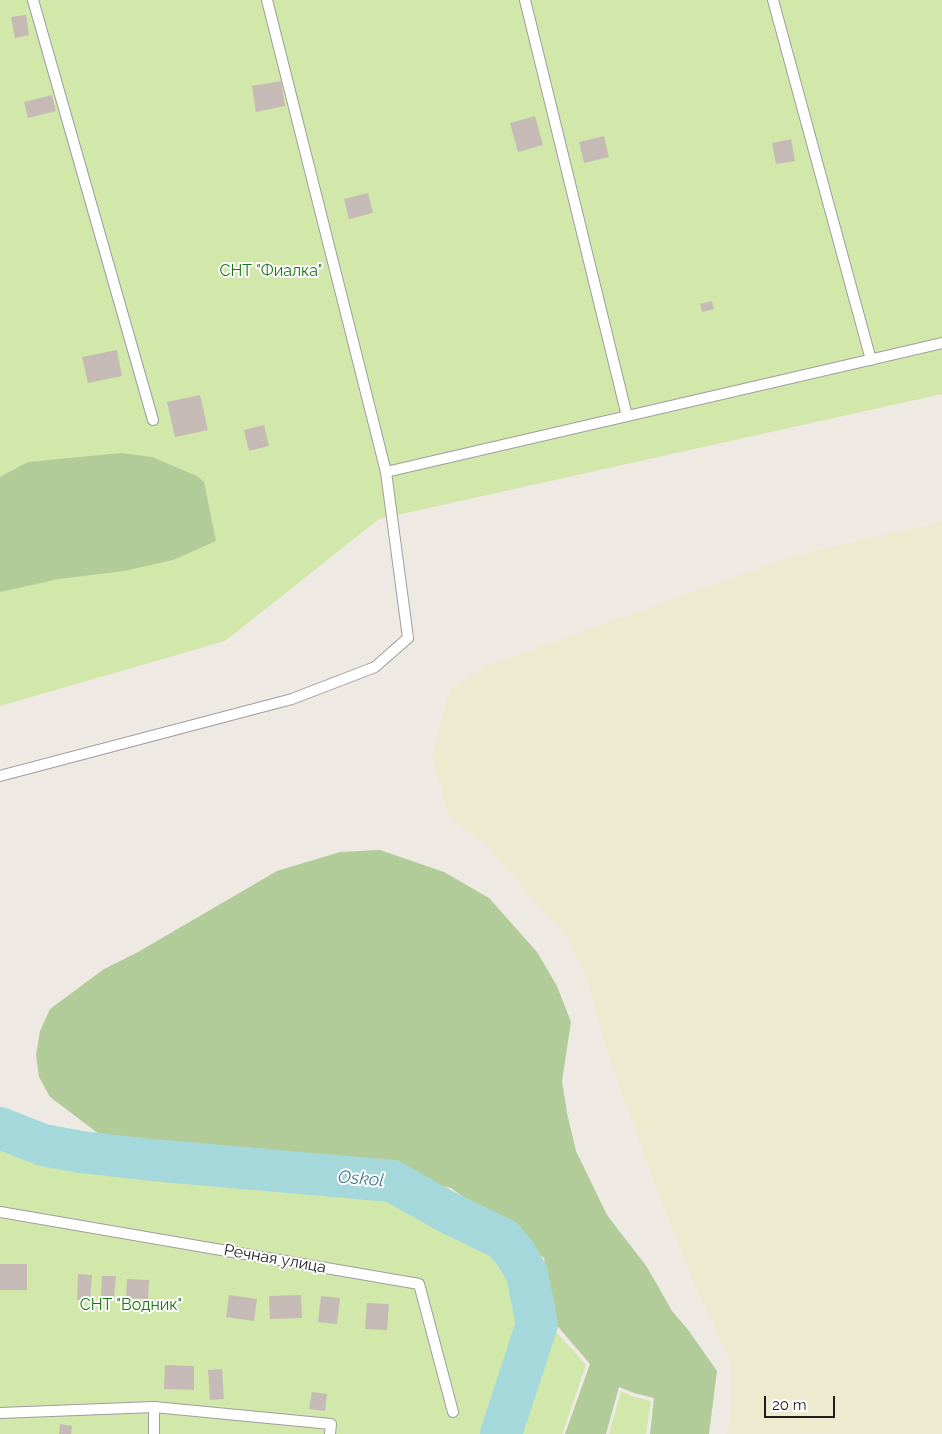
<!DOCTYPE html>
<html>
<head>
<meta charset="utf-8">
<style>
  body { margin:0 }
  #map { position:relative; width:942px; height:1434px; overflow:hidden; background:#eee9e3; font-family:Raleway,sans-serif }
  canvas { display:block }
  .scale { position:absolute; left:764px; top:1396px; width:71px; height:22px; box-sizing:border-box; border:2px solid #1d1d1d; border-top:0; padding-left:6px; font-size:15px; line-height:18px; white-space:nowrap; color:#1d1d1d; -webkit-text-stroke:4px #fff; paint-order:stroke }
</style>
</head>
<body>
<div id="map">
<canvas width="942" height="1434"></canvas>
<div class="scale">20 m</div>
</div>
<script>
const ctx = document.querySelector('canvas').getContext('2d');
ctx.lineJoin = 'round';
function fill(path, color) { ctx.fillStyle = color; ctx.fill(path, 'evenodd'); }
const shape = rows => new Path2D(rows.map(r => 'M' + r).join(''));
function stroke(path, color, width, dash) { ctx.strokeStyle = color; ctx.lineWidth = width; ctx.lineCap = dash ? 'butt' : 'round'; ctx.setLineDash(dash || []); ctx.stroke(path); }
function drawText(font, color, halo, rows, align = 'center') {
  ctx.font = font + ' Raleway,sans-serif'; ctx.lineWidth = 4; ctx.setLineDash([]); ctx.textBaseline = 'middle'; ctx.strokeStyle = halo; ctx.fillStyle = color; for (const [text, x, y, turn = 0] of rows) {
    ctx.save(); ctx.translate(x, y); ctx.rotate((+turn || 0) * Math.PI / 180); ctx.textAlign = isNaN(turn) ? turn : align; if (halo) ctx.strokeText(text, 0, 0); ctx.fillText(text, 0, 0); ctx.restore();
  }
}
fill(shape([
  [942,522,942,1434,727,1434,731,1416,731,1362,693,1281,647,1163,609,1057,587,978,568,939,485,844,449,817,432,756,450,690,484,667,796,555]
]), '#edeacf');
fill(shape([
  [0,0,942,0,942,394,379,519,225,641,0,706],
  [0,1142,38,1161,68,1168,386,1201,445,1224,494,1247,511,1270,518,1300,519,1324,517,1340,488,1434,0,1434],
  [551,1326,586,1365,562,1434,513,1434],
  [621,1391,634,1397,651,1401,646,1434,609,1434]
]), '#d2e7aa');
fill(shape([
  [121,453,152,457,197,476,204,482,216,541,173,560,124,571,59,579,0,592,0,477,28,462],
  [380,850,444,872,489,898,537,952,557,986,571,1022,562,1081,567,1113,576,1151,607,1215,647,1267,672,1311,689,1331,717,1371,709,1434,650,1434,654,1398,634,1393,619,1387,606,1434,565,1434,590,1364,554,1322,544,1258,451,1188,370,1169,266,1149,226,1146,161,1155,111,1143,50,1097,39,1077,36,1055,40,1031,50,1009,104,969,138,952,277,871,340,852]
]), '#b1cc99');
stroke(shape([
  [0,1128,43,1145,81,1152,152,1160,392,1181,447,1212,503,1239,515,1253,527,1274,537,1324,501,1434]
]), '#a5d8db', 42);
fill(shape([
  [26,15,29,35,15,38,11,17],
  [281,81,285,106,256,112,252,86],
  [52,95,56,111,28,118,24,102],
  [535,116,543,145,518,152,510,123],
  [604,136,609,157,584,163,579,142],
  [791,139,795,161,776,164,772,143],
  [368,193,373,213,349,219,344,199],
  [712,301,714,309,702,312,700,304],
  [117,350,122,376,88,383,82,357],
  [200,395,208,430,175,437,167,402],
  [264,425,269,446,249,451,244,430],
  [0,1264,27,1264,27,1290,0,1290],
  [78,1274,92,1275,90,1301,77,1300],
  [102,1276,116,1276,114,1297,101,1297],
  [127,1279,149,1280,148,1299,126,1298],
  [229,1295,257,1299,254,1321,226,1317],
  [301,1295,302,1318,270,1319,269,1296],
  [321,1296,340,1298,337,1324,318,1322],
  [367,1303,389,1304,387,1330,365,1329],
  [165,1365,194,1366,194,1390,164,1389],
  [222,1369,224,1399,210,1400,208,1370],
  [312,1392,327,1394,325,1411,309,1409],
  [60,1424,72,1426,71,1434,59,1434]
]), '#c6bab7');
const service = shape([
  [33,0,153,420],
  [267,0,386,472],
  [525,0,627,416],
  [773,0,871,360],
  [0,776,292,699,375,667,408,638,386,472,942,343],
  [0,1212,419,1284,453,1412],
  [0,1413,154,1407,331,1424,330,1434],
  [154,1434,154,1407]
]);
stroke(service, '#9e9e9e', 12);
stroke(service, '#fff', 10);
drawText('16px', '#18780f', '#fff', [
  ["СНТ \"Фиалка\"",271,271],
  ["СНТ \"Водник\"",131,1305]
]);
drawText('16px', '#1d1d1d', '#fff', [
  ["Речная улица",275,1259,10]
]);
drawText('italic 18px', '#447993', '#fff', [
  ["Oskol",361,1179,5]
]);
</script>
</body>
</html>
